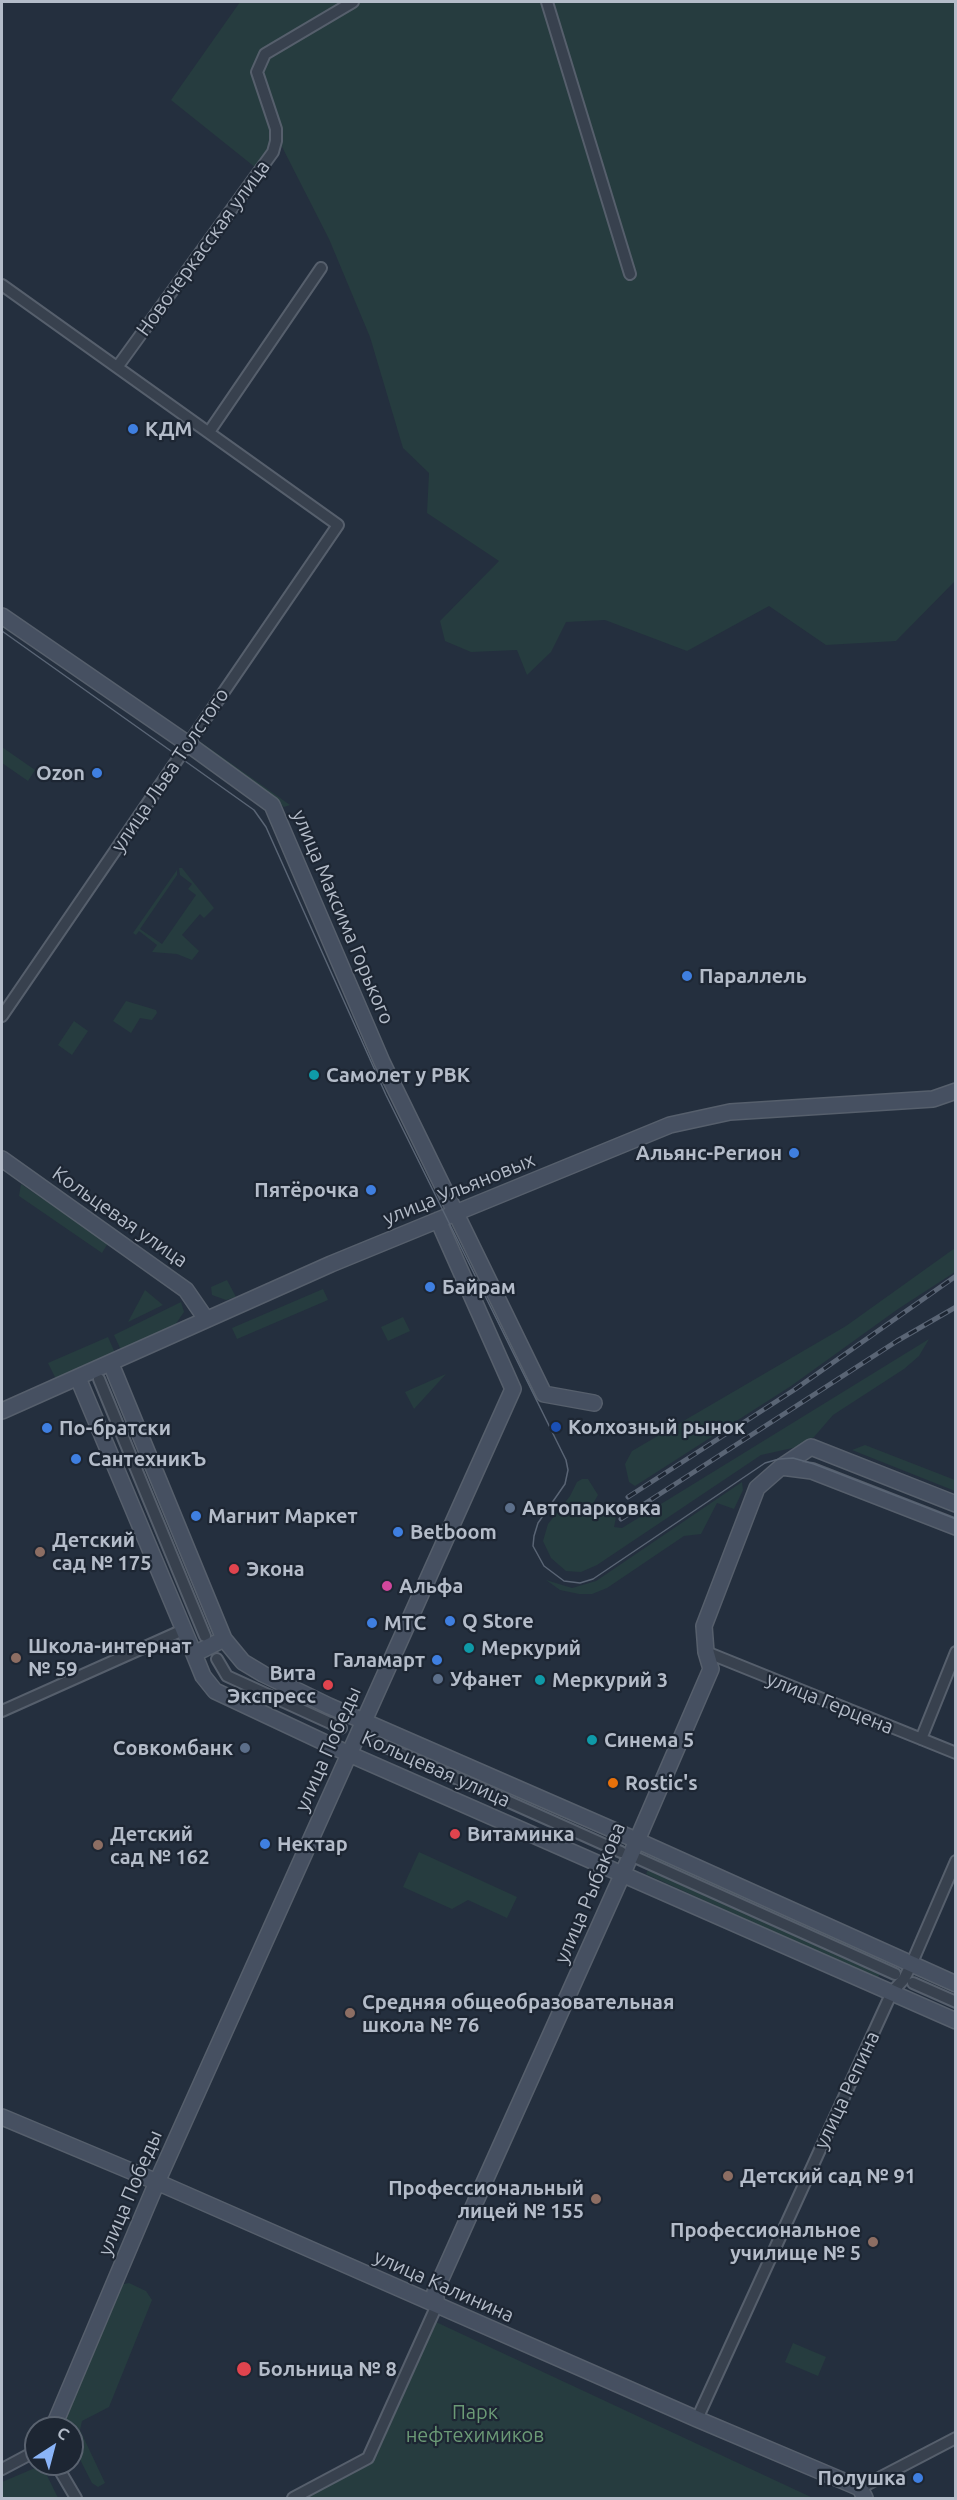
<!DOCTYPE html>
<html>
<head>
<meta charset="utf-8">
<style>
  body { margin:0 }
  #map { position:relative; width:957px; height:2500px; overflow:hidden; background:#242f3e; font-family:Ubuntu,sans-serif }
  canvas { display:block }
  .frame { position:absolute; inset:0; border:3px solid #b4bcc9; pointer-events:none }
  .north { position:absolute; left:24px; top:2416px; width:60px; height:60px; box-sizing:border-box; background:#1d2633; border:2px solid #59626f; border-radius:50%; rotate:36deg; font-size:16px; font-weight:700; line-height:24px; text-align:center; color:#b4bcc9 }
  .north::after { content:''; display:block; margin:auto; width:21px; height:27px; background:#8ab4f8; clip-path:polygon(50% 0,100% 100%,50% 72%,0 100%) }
</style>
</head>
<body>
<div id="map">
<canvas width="957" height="2500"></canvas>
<div class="frame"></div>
<div class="north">С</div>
</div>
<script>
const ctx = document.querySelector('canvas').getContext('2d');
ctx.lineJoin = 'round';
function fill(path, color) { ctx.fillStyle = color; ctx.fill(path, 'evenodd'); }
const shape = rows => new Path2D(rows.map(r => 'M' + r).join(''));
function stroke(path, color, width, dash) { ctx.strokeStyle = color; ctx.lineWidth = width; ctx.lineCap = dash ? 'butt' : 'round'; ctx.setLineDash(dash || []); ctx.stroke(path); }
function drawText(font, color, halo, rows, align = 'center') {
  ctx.font = font + ' Ubuntu,sans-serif'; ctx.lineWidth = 4.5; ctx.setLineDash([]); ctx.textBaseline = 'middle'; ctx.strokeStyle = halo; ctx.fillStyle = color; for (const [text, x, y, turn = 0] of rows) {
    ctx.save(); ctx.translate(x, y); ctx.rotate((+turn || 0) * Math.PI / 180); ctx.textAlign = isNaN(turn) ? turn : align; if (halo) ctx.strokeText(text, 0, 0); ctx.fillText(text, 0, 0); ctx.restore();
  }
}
fill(shape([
  [240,2,955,2,955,581,896,641,826,645,769,606,687,651,605,620,566,622,551,652,527,675,517,650,471,652,445,641,440,621,499,561,427,513,429,473,403,448,370,337,329,239,276,135,256,168,171,100],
  [198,740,290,805,284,807,195,744],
  [2,747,35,770,28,781,2,763],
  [179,868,182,868,214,908,204,918,200,914,182,935,199,951,192,960,177,954,152,952,157,945,139,931,136,935,133,933,177,870,177,875,140,929,162,944,196,895,188,889,192,884,180,875],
  [126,1001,156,1010,157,1013,152,1020,140,1018,131,1033,113,1021],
  [74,1021,88,1031,72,1055,58,1045],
  [21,1184,108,1243,102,1253,19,1196],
  [955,1248,955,1272,898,1309,791,1386,635,1486,629,1482,625,1464,632,1451,846,1326],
  [227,1280,236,1297,226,1300,212,1295,211,1287],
  [323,1289,328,1300,237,1339,232,1328],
  [145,1290,163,1305,128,1322],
  [181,1302,184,1312,175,1325,121,1350,114,1335],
  [403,1317,410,1331,388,1341,381,1327],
  [108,1337,115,1353,56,1379,48,1363],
  [929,1339,919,1356,904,1369,833,1415,814,1437,797,1447,761,1455,597,1565,581,1572,566,1571,551,1558,543,1541,548,1524,570,1496,577,1482,582,1479,588,1479,598,1495,590,1509,591,1515,597,1516,615,1507,617,1512,614,1527,622,1528],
  [446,1374,414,1409,405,1392],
  [865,1445,955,1480,955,1491,852,1450],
  [742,1482,743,1490,734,1509,717,1503,701,1534,684,1536,607,1588,592,1594,579,1594,560,1590,546,1580,572,1588,596,1581],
  [419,1852,517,1897,507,1918,468,1900,452,1909,403,1887],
  [654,1856,886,1960,883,1966,651,1862],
  [649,1868,880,1972,878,1979,646,1874],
  [129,2283,146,2291,152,2300,109,2407,82,2421,80,2430,105,2483,98,2487,92,2483,72,2444,72,2428,57,2428,119,2285],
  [436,2322,813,2498,305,2498,373,2462],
  [793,2343,826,2357,818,2376,785,2362],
  [42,2465,58,2498,2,2498,2,2482]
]), '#263c3f');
const street = shape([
  [547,2,630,274],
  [2,285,338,525,2,1016],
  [118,366,273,152,276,141,276,129,257,72,265,54,353,2],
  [209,432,321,268],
  [99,1379,205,1636],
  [706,1652,956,1753],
  [217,1659,227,1676,341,1728],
  [2,1711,183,1630],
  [921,1739,956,1652],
  [375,1742,621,1852],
  [637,1858,895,1974],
  [913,1983,956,2002],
  [697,2419,892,1992,904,1979,911,1965,956,1861],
  [56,2464,76,2498],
  [2,2469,36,2451],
  [860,2488,956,2438],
  [293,2498,368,2458,437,2305]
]);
const secondary = shape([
  [2,616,188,744,272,805,382,1062,544,1394,594,1403],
  [2,1159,186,1290,206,1319],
  [111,1364,224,1639,243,1662,263,1674,329,1706,636,1840,956,1984],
  [78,1378,194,1654,203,1676,215,1691,349,1754,956,2021],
  [2,1411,331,1264,670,1125,730,1112,933,1099,956,1091],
  [781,1467,812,1471,956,1527],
  [194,1654,224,1639],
  [2,2117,157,2182,697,2419,860,2488,865,2498],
  [437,2305,435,2292,623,1873,711,1669,706,1652,704,1626,757,1488,781,1467,811,1447,956,1504],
  [53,2428,157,2182,513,1389,438,1220]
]);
stroke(street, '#565f6c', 14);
stroke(secondary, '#565f6c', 18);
stroke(street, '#38414e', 10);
stroke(secondary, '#465061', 15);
stroke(shape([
  [2,631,254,810,266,827,386,1095,566,1460,568,1470,565,1484,538,1523,534,1536,533,1546,544,1566,564,1581,580,1583,593,1579,765,1463,779,1459,793,1458,814,1464,956,1519]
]), '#5a6575', 1.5);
const rail = shape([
  [628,1497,794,1390,956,1276],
  [621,1519,897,1341,956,1307]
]);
stroke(rail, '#5a6575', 5);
stroke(rail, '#1d2633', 3, [9]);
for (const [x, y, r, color] of [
  [133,429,6,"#3f7fe0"],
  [97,773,6,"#3f7fe0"],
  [687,976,6,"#3f7fe0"],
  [314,1075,6,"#0f9aa8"],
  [794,1153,6,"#3f7fe0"],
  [371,1190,6,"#3f7fe0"],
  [430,1287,6,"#3f7fe0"],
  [556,1427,6,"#1a4fb4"],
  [47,1428,6,"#3f7fe0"],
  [76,1459,6,"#3f7fe0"],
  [510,1508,6,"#5c6f8a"],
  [196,1516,6,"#3f7fe0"],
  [398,1532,6,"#3f7fe0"],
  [40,1552,6,"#8d6e63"],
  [234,1569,6,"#e0444e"],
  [387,1586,6,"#d1479c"],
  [450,1621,6,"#3f7fe0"],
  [372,1623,6,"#3f7fe0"],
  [469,1648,6,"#0f9aa8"],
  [16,1658,6,"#8d6e63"],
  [437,1660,6,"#3f7fe0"],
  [438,1679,6,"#5c6f8a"],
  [540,1680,6,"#0f9aa8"],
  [328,1685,6,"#e0444e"],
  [592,1740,6,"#0f9aa8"],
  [245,1748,6,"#5c6f8a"],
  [613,1783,6,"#e8710a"],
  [455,1834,6,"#e0444e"],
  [265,1844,6,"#3f7fe0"],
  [98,1845,6,"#8d6e63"],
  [350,2013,6,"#8d6e63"],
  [728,2176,6,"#8d6e63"],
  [596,2199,6,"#8d6e63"],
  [873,2242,6,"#8d6e63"],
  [244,2369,8,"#e0444e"],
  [918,2478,6,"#3f7fe0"]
]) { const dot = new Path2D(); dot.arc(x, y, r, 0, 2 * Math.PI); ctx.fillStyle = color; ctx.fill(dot); stroke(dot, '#1d2633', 2); }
drawText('20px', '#b4bcc9', '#1d2633', [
  ["Новочеркасская улица",203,248,-54],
  ["улица Льва Толстого",170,770,-56],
  ["улица Максима Горького",343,917,67],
  ["улица Ульяновых",459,1189,-22],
  ["Кольцевая улица",120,1217,35],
  ["улица Герцена",830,1703,22],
  ["улица Победы",328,1749,-66],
  ["Кольцевая улица",436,1769,24],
  ["улица Рыбакова",590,1893,-67],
  ["улица Репина",847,2090,-65],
  ["улица Победы",130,2193,-67],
  ["улица Калинина",444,2286,24]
]);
drawText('bold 20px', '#b4bcc9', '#1d2633', [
  ["КДМ",145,429],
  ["Ozon",85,773,"right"],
  ["Параллель",699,976],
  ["Самолет у РВК",326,1075],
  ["Альянс-Регион",782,1153,"right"],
  ["Пятёрочка",359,1190,"right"],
  ["Байрам",442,1287],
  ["Колхозный рынок",568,1427],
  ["По-братски",59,1428],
  ["СантехникЪ",88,1459],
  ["Автопарковка",522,1508],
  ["Магнит Маркет",208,1516],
  ["Betboom",410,1532],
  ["Детский",52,1540],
  ["сад № 175",52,1563],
  ["Экона",246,1569],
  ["Альфа",399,1586],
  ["Q Store",462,1621],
  ["МТС",384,1623],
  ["Школа-интернат",28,1646],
  ["№ 59",28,1669],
  ["Меркурий",481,1648],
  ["Галамарт",425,1660,"right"],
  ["Вита",316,1673,"right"],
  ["Экспресс",316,1696,"right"],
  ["Уфанет",450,1679],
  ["Меркурий 3",552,1680],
  ["Синема 5",604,1740],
  ["Совкомбанк",233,1748,"right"],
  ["Rostic's",625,1783],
  ["Детский",110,1834],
  ["сад № 162",110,1857],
  ["Витаминка",467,1834],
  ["Нектар",277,1844],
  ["Средняя общеобразовательная",362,2002],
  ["школа № 76",362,2025],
  ["Детский сад № 91",740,2176],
  ["Профессиональный",584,2188,"right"],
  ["лицей № 155",584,2211,"right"],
  ["Профессиональное",861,2230,"right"],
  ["училище № 5",861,2253,"right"],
  ["Больница № 8",258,2369],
  ["Полушка",906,2478,"right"]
], 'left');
drawText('20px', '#6b9a76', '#1d2633', [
  ["Парк",475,2412],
  ["нефтехимиков",475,2435]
]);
</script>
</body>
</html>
